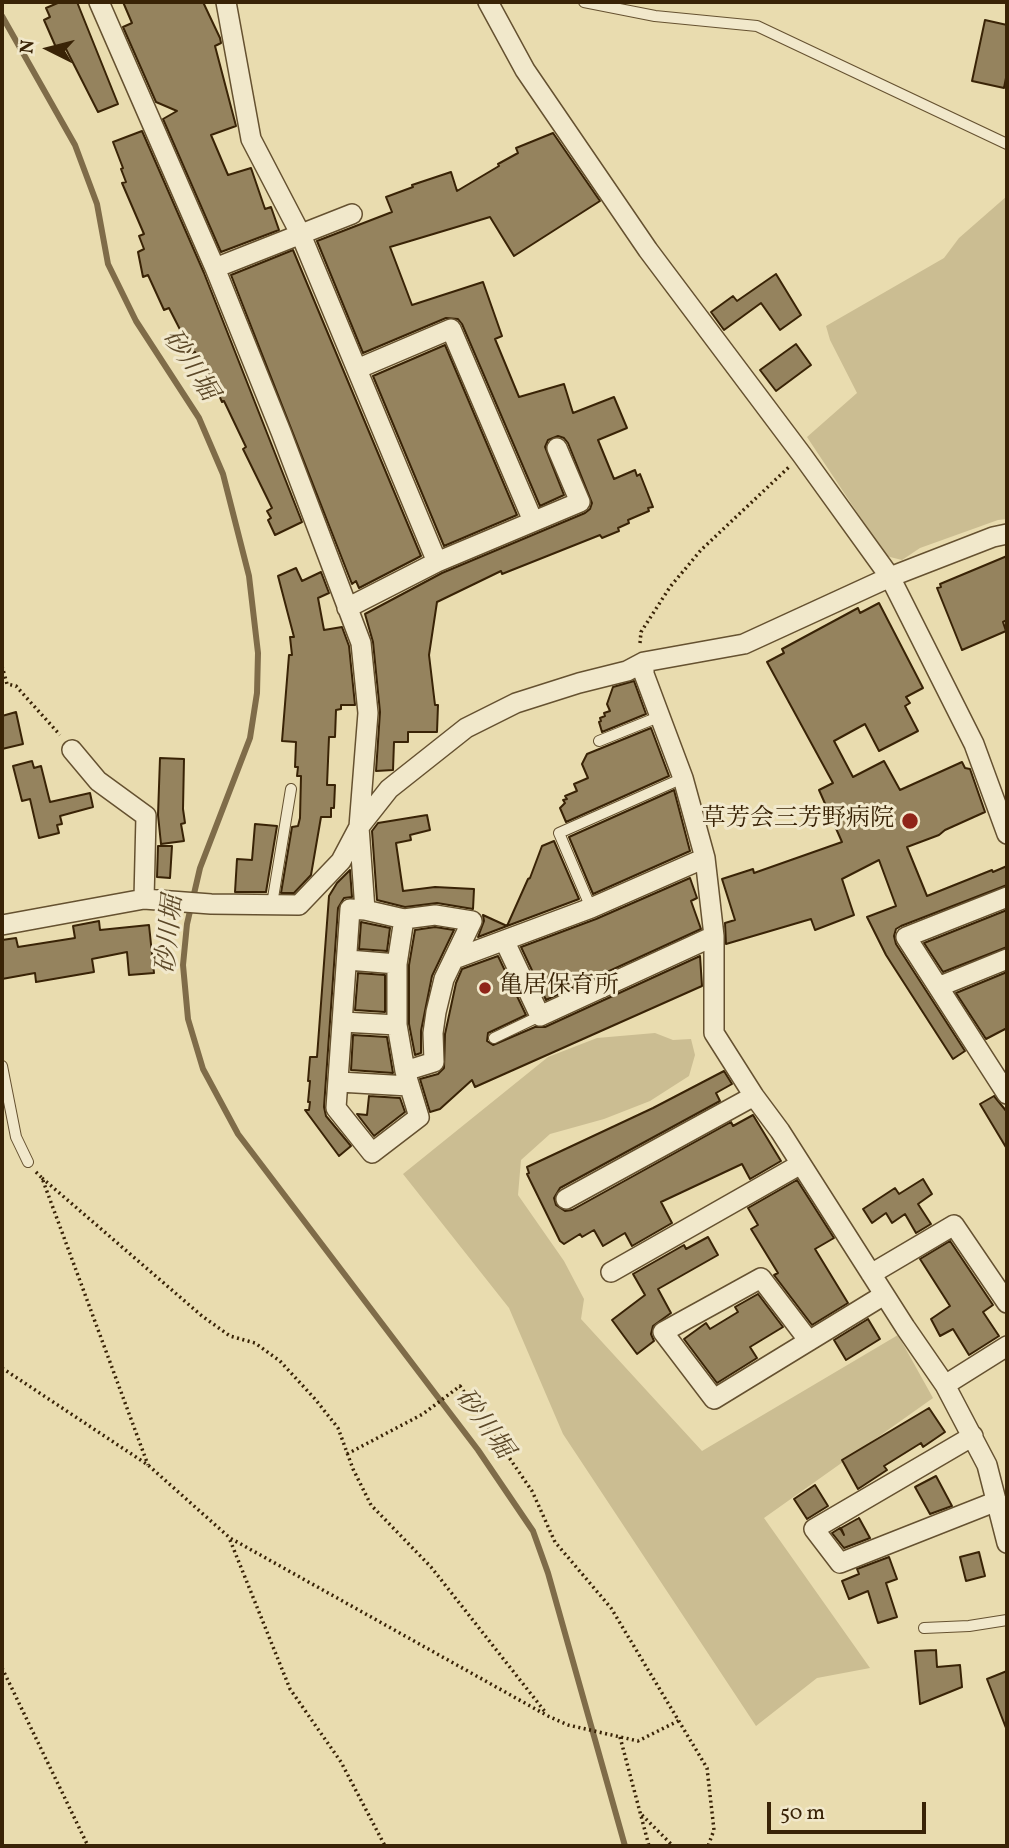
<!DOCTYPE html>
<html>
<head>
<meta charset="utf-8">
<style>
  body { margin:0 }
  #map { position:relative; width:1009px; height:1848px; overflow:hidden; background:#e9dcaf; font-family:Vollkorn,serif }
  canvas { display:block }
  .frame { position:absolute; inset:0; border:4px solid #392306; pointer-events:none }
  .north { position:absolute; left:14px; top:14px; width:70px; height:70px; -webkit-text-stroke:5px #f1e8cb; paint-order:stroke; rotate:276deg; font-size:19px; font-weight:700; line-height:28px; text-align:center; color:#392306 }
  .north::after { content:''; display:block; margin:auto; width:24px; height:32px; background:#392306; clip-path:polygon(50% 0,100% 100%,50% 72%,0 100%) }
  .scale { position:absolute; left:767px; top:1802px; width:159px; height:32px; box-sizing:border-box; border:4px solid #392306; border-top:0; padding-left:9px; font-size:21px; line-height:24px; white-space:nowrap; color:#392306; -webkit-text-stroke:5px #f1e8cb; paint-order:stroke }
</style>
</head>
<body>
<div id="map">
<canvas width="1009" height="1848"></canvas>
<div class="frame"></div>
<div class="north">N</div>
<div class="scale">50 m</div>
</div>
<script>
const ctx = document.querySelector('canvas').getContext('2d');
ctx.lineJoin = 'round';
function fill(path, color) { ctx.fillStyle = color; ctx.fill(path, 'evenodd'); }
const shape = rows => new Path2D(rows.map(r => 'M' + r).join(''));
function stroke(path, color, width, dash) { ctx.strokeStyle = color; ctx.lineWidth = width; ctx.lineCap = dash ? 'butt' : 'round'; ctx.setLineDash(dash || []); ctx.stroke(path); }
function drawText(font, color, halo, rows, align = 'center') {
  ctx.font = font + ' Vollkorn,"Noto Serif JP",serif'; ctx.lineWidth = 6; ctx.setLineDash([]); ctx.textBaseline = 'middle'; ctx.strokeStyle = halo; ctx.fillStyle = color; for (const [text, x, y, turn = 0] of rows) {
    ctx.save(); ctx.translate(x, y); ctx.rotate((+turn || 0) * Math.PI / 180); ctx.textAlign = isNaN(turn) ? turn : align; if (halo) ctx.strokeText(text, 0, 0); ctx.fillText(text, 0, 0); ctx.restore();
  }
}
fill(shape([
  [1007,196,1007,519,998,520,920,548,902,560,886,556,807,437,857,393,830,340,826,326,944,258,959,238],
  [655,1033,673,1040,691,1039,695,1055,689,1076,650,1101,604,1119,550,1134,521,1160,518,1195,564,1261,584,1299,581,1319,702,1451,898,1335,933,1398,764,1518,870,1668,817,1678,756,1726,563,1434,509,1308,403,1174,548,1057,597,1038]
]), '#cbbd92');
stroke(shape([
  [2,16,75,145,97,204,108,264,136,321,199,418,223,474,249,576,258,653,257,693,250,738,200,868,187,924,183,965,188,1019,203,1069,238,1134,478,1450,533,1531,548,1573,625,1846]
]), '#7f6c49', 6);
const building = shape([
  [60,2,77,2,118,104,98,112,66,49,58,52,44,20,50,17,46,8,60,2],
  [123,2,203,2,220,38,221,43,215,46,236,126,211,135,228,175,251,168,265,209,271,207,279,230,221,252,163,119,177,111,156,102,123,27,132,23,123,2],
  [985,20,1007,25,1007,73,1004,88,972,81,985,20],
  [142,131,204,273,302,522,275,535,268,520,271,518,267,511,272,508,243,449,246,447,224,401,222,402,211,377,206,369,204,371,195,352,192,353,169,308,164,310,148,275,143,277,138,252,144,249,139,236,144,234,122,183,126,182,121,169,123,168,113,142,142,131],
  [553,133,600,201,514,256,490,217,390,247,412,305,483,282,502,336,495,339,519,397,564,384,573,413,614,397,627,428,598,440,614,479,635,470,637,476,640,474,653,507,648,508,649,511,628,520,629,523,618,528,619,531,602,538,600,535,502,574,501,571,437,602,429,655,435,705,438,705,437,732,408,732,408,742,394,742,393,770,376,771,380,712,373,642,365,614,442,573,585,513,590,509,592,503,568,443,564,438,558,436,548,440,545,447,564,495,540,506,462,324,458,319,446,318,363,353,317,241,392,212,386,197,413,187,412,185,451,172,457,191,499,166,498,164,518,153,516,148,553,133],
  [293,250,421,556,359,588,356,581,352,584,231,275,293,250],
  [776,274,801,315,780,330,761,303,724,330,711,312,733,296,737,301,776,274],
  [796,344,811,365,776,391,760,370,796,344],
  [445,345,517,515,444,546,373,376,445,345],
  [1007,556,1007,620,1003,622,1006,631,962,650,937,588,941,587,940,584,1007,556],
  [296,568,302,581,321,572,329,593,318,598,324,630,342,627,349,646,355,705,341,705,341,709,336,710,335,737,329,737,327,785,335,785,334,808,331,808,331,817,321,817,311,875,294,893,281,893,292,827,298,826,300,818,301,776,297,776,298,767,295,767,296,742,282,741,289,655,292,655,290,637,294,637,278,576,296,568],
  [879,603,923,688,906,697,910,703,905,706,918,731,879,751,865,724,834,741,853,777,884,761,900,790,962,762,965,768,970,769,985,812,945,830,939,835,907,847,927,896,992,870,993,872,1007,866,1007,885,901,926,896,929,894,936,896,944,965,1051,953,1059,886,955,867,917,896,906,879,860,842,879,854,915,815,930,811,919,726,944,725,923,735,920,722,879,753,869,754,873,842,842,819,790,833,783,767,662,784,653,782,649,858,608,860,613,879,603],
  [634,681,646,714,602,732,599,722,601,721,600,718,605,716,604,713,610,711,607,704,613,687,634,681],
  [16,712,23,744,2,749,2,716,16,712],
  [651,728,669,776,566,822,560,808,565,803,563,800,567,799,565,796,577,791,574,784,588,778,582,764,587,754,651,728],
  [160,758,184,759,183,809,185,823,181,824,184,841,161,844,158,815,160,758],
  [32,761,34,768,41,766,50,802,90,793,93,807,60,816,62,824,57,825,59,833,39,838,30,799,22,801,13,766,32,761],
  [674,790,690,851,593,894,569,837,674,790],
  [427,815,430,830,410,835,411,840,396,843,403,891,435,887,474,889,473,909,437,903,405,907,377,900,372,831,378,823,427,815],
  [255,824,277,826,266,892,235,892,237,859,252,860,255,824],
  [554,841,579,899,507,926,528,879,530,878,542,846,554,841],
  [158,846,172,846,170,878,157,877,158,846],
  [350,870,352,897,344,898,338,908,324,1107,326,1116,351,1146,339,1156,305,1110,309,1110,310,1102,308,1102,310,1081,308,1081,310,1057,317,1057,329,896,337,883,350,870],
  [690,878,697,898,691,901,701,929,546,1000,521,947,596,919,690,878],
  [1007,910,1007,947,943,972,924,943,1007,910],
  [483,915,507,926,478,937,484,921,483,915],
  [99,921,100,930,149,925,154,973,129,975,127,952,92,959,94,972,36,982,35,973,2,979,2,940,16,938,18,947,75,938,73,926,99,921],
  [361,922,390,928,387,951,359,949,361,922],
  [435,927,454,930,432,976,421,1031,421,1053,415,1055,409,1024,409,965,415,930,435,927],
  [498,956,526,1015,488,1033,487,1041,493,1045,535,1027,545,1027,700,956,702,986,475,1087,472,1080,440,1109,430,1112,420,1079,438,1074,444,1068,445,1034,456,983,462,969,498,956],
  [1007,972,1007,1028,986,1039,956,993,1007,972],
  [358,973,385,975,385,1012,355,1010,358,973],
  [353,1035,387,1037,393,1073,351,1070,353,1035],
  [724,1071,732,1084,716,1093,720,1101,560,1188,554,1198,556,1205,565,1211,572,1210,731,1122,733,1126,753,1115,781,1161,750,1179,742,1164,661,1202,672,1223,632,1246,625,1233,603,1246,594,1230,582,1237,580,1234,564,1244,560,1241,527,1174,529,1173,527,1167,653,1108,724,1071],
  [369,1096,400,1098,405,1112,374,1136,357,1114,367,1115,369,1096],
  [994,1096,1007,1112,1007,1149,980,1104,994,1096],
  [923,1179,932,1194,918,1204,931,1224,916,1233,905,1214,892,1223,886,1213,872,1223,863,1209,895,1188,899,1194,923,1179],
  [797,1180,834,1238,815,1249,848,1303,812,1325,774,1275,778,1273,751,1229,758,1225,748,1208,797,1180],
  [708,1237,718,1255,658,1289,671,1313,653,1326,651,1334,654,1341,637,1354,612,1320,645,1295,633,1274,684,1245,686,1249,708,1237],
  [950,1241,993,1305,983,1312,999,1336,969,1355,953,1329,940,1336,931,1319,950,1306,920,1259,950,1241],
  [758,1294,783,1327,750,1347,757,1358,717,1383,684,1339,706,1323,710,1329,738,1312,735,1307,758,1294],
  [868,1319,880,1339,846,1360,834,1340,868,1319],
  [929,1408,945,1432,923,1447,921,1443,884,1466,887,1470,858,1489,842,1460,929,1408],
  [936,1476,952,1506,930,1514,915,1487,936,1476],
  [815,1485,828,1506,807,1519,794,1499,815,1485],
  [859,1518,870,1538,844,1548,832,1533,840,1528,844,1535,841,1528,859,1518],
  [979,1552,985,1576,966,1581,960,1557,979,1552],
  [889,1557,897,1579,886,1583,897,1617,878,1623,868,1591,849,1599,842,1581,859,1574,857,1569,889,1557],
  [936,1650,937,1667,960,1665,962,1687,920,1704,915,1651,936,1650],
  [1007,1671,1007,1728,1006,1728,987,1679,1007,1671]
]);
fill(building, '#95835e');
stroke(building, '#392306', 2);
const service = shape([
  [584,2,655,16,757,26,1007,144],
  [599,741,661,716],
  [272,904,291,789],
  [591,908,559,833,683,778],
  [494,1038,540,1016],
  [2,1066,16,1137,28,1162],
  [924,1628,969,1626,1007,1620]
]);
const minor = shape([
  [99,2,215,268,281,432,361,643,368,713,359,827,365,910,350,909,336,1108,372,1153,419,1117,405,1071,397,1025,397,964,404,919],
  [226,2,251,139,301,235,437,562],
  [488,2,525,70,648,250,802,455,890,577,974,744,1007,834],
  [215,268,352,214],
  [357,369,451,329,533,521],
  [347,608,437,562,580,502,557,448],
  [644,662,644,674,683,778,705,858,714,936,714,1033,754,1096,780,1131,905,1327,945,1385,987,1465,1007,1543],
  [72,750,98,781,146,816,144,899],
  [1007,897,906,937,1007,1094],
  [365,910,404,919,435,915,472,921,444,979,436,1012,433,1033,434,1062,405,1071],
  [2,925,144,899,211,904,299,905,341,861,359,827,389,789,466,728,516,703,579,683,627,671,644,662,744,644,890,577,993,537,1007,534],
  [505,942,540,1016,714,936],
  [454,959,591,908,705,858],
  [348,960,397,964],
  [938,987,1007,959],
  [343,1022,397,1025],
  [339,1082,409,1086],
  [566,1199,754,1096],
  [611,1272,801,1164],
  [871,1274,954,1225,1007,1303],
  [809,1341,761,1278,663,1332,714,1399,884,1295],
  [945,1385,1007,1346],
  [973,1436,814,1529,840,1563,997,1501]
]);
stroke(service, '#655130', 12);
stroke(minor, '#655130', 22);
stroke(shape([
  [640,643,641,632,670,587,701,550,789,467],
  [2,666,7,684,16,686,60,735],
  [36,1172,42,1178,148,1465],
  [42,1178,202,1316,230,1336,255,1343,280,1361,315,1399,338,1428,353,1469,371,1505,431,1567,546,1713],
  [2,1368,148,1465,230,1538,548,1716,568,1725,638,1741,680,1720],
  [347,1454,423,1414,460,1386,532,1491,555,1542,611,1608,707,1768,714,1830,708,1846],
  [230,1540,290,1689,341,1762,385,1846],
  [2,1668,88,1846],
  [620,1737,649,1846],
  [642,1815,673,1846]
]), '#392306', 3.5, [2, 3.5]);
stroke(service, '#f1e8cb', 10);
stroke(minor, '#f1e8cb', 19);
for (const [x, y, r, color] of [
  [910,821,9,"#8f2418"],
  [485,988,7,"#8f2418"]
]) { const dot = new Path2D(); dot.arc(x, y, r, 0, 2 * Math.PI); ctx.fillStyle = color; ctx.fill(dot); stroke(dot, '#f1e8cb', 2.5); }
drawText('24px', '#392306', '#f1e8cb', [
  ["草芳会三芳野病院",894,821],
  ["亀居保育所",499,988,"left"]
], 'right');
drawText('italic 26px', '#5c4828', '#f1e8cb', [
  ["砂川堀",188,366,57],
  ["砂川堀",172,935,-84],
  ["砂川堀",482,1425,54]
]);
</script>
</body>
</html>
